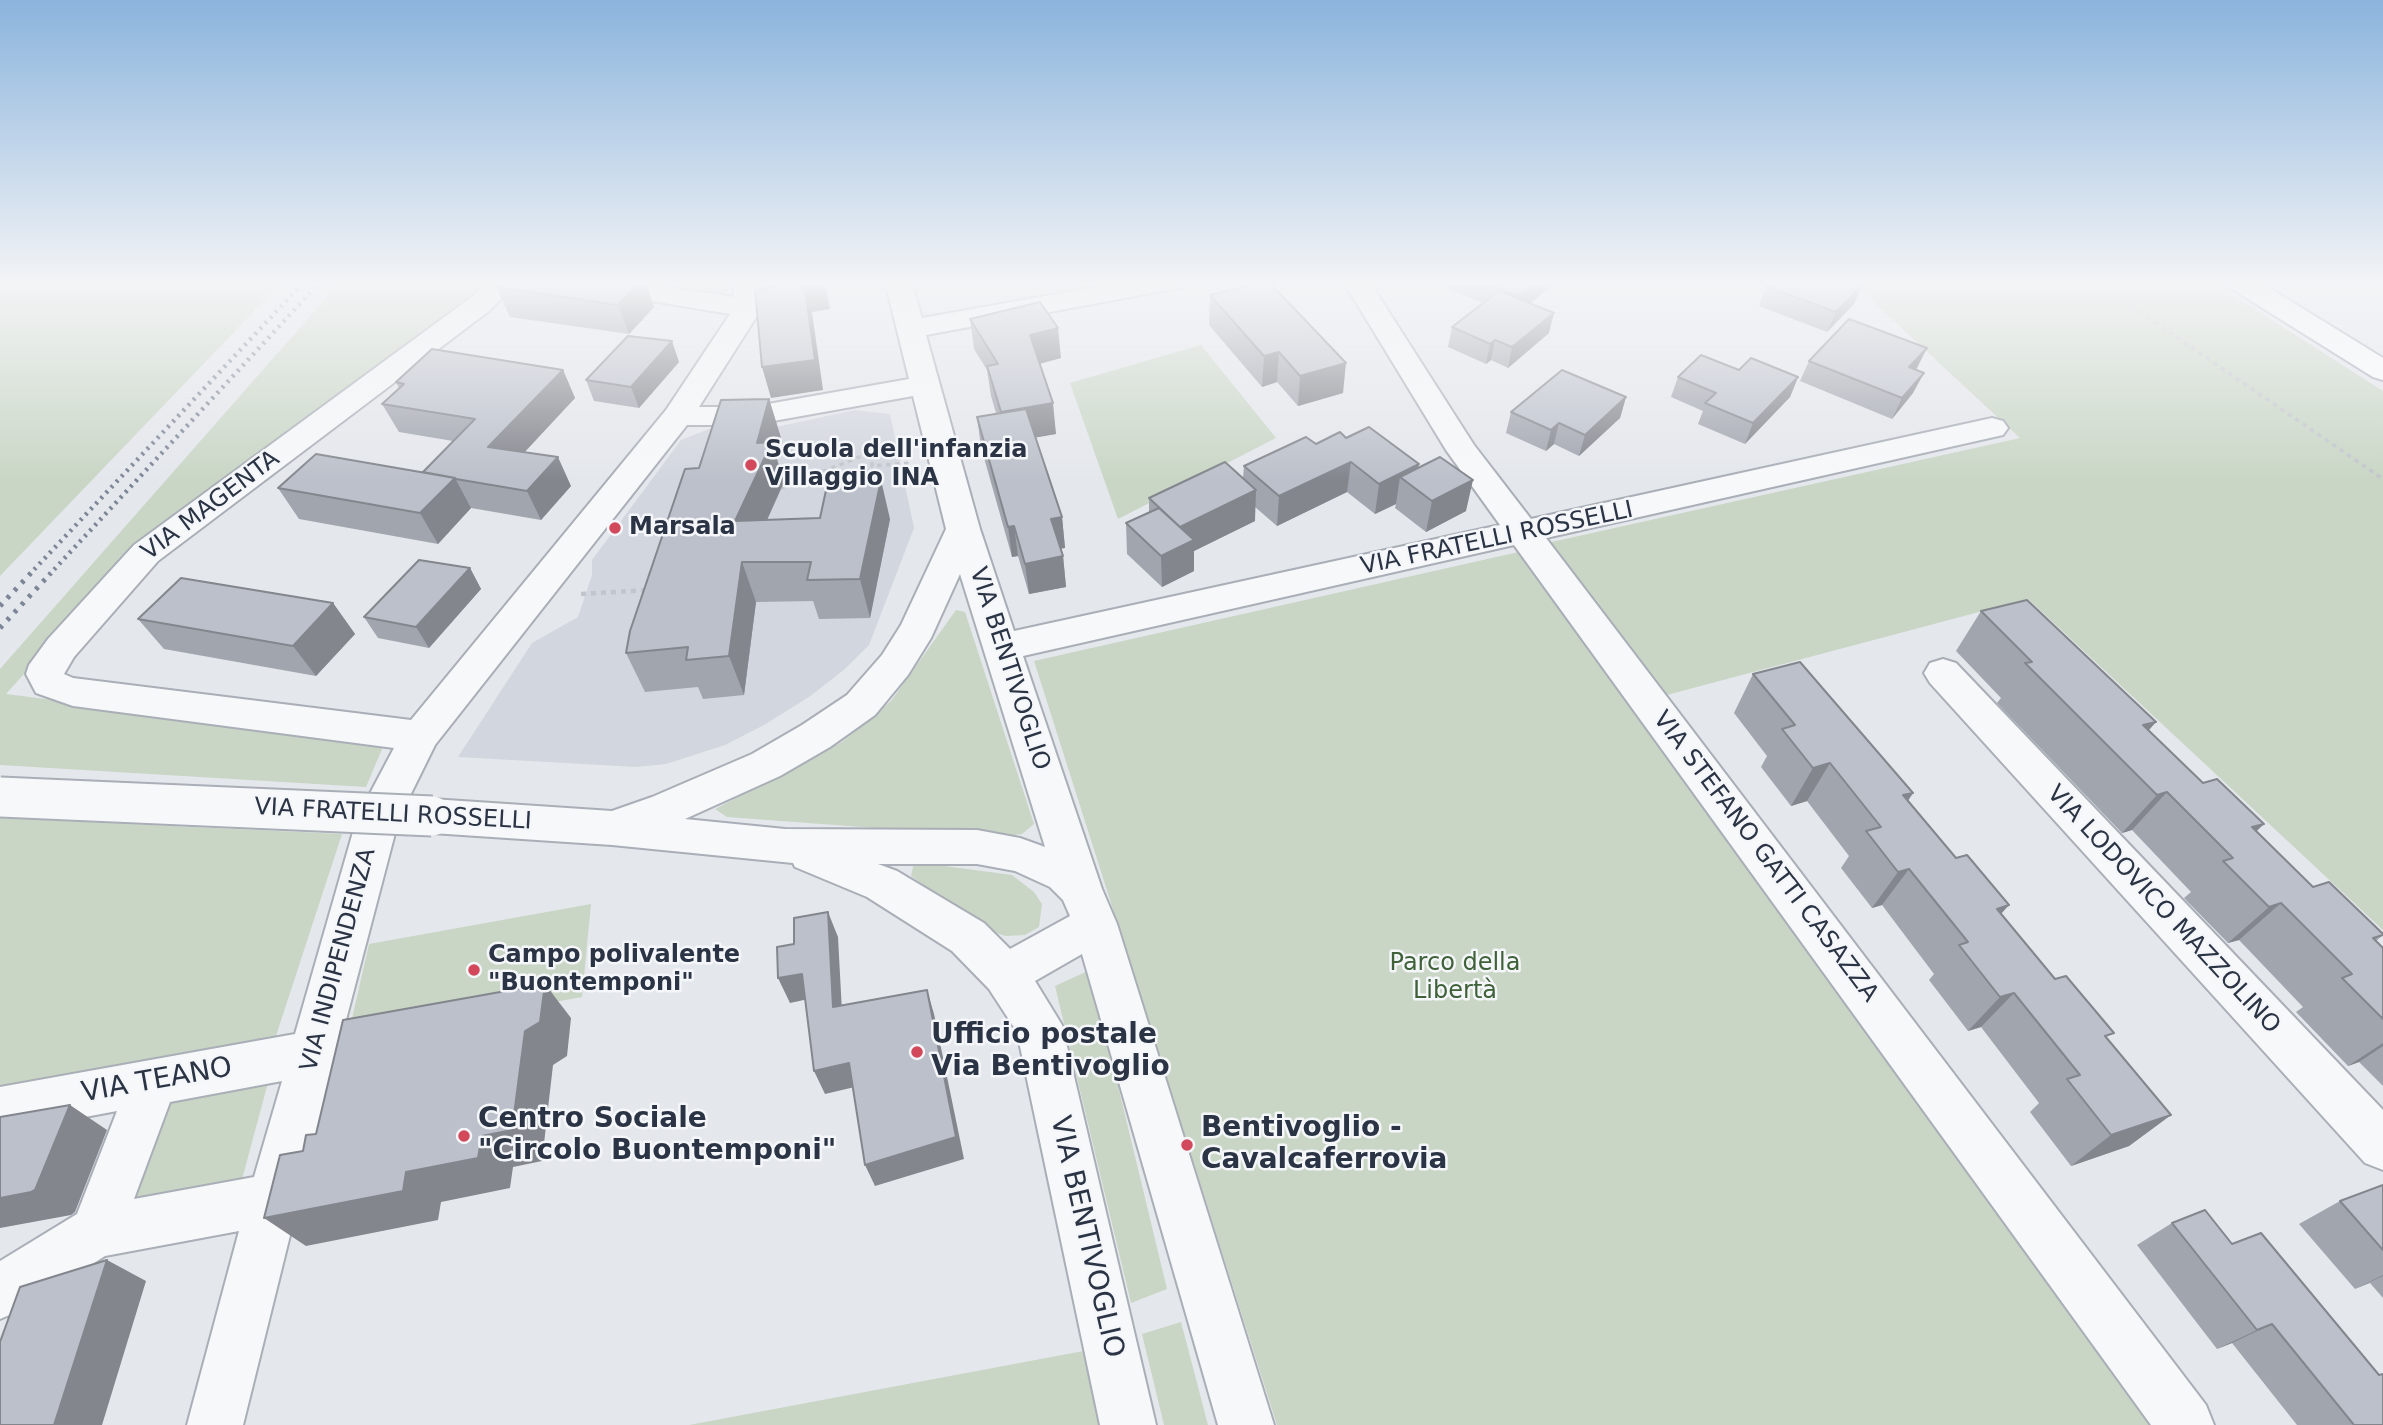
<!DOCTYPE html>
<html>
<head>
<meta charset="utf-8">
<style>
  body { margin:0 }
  canvas { display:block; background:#e4e7ec }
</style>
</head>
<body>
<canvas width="2383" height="1425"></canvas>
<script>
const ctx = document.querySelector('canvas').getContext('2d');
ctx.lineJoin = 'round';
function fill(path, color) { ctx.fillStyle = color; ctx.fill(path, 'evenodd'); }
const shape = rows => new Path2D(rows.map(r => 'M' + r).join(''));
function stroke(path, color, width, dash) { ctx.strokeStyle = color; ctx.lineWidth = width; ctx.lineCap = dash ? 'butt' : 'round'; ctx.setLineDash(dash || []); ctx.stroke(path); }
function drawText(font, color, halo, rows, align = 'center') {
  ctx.font = font + ' "DejaVu Sans",sans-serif'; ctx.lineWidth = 5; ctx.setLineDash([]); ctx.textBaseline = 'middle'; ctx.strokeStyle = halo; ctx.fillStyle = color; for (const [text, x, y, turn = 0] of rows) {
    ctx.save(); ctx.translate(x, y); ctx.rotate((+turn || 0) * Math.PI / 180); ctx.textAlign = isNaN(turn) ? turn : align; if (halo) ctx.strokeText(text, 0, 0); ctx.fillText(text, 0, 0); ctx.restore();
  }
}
fill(shape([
  [855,410,890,414,914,528,869,645,845,669,809,697,764,725,725,745,666,764,636,767,458,757,532,643,578,617,592,575,592,560,681,440,709,429,776,427]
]), '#d2d6de');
fill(shape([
  [0,281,283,281,0,576],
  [341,281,492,281,469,304,130,556,6,694,385,742,366,787,0,765,0,669],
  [618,281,728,281,728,297],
  [1851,281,2211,281,2383,391,2383,930,2028,599,1663,696,1547,543,2020,438],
  [1201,345,1276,438,1118,519,1070,383],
  [1523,551,2160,1425,1277,1425,1034,661],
  [956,610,965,612,1034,824,1022,834,996,837,727,817,715,809,842,742,891,701],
  [0,818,342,834,273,1045,0,1092],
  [914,862,1012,875,1034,892,1042,904,1039,927,1025,935,1006,936,986,930,911,876],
  [591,904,582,997,347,1040,369,944],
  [1090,970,1167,1289,1131,1303,1055,986],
  [269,1079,237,1198,128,1218,167,1097],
  [1181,1322,1208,1425,1164,1425,1142,1334],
  [1094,1349,1109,1425,689,1425]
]), '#c9d6c5');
const minor = shape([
  [489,281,519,281,489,311,158,561,74,657,64,674,73,678,411,720,666,410,730,314,598,292,588,290,584,284,587,281,629,281,734,297,734,281,760,281,762,308,699,407,751,407,909,379,885,281,911,281,922,318,1129,281,1186,281,1183,287,1173,289,926,335,980,529,1014,631,1500,525,1446,450,1343,281,1369,281,1474,445,1531,519,1992,418,2003,421,2008,428,2003,435,1546,538,2206,1405,2214,1425,2151,1425,1514,545,1023,656,1102,889,1117,924,1274,1425,1218,1425,1082,954,1035,981,1062,1025,1156,1425,1100,1425,1017,1032,989,989,952,951,867,897,795,867,793,863,612,845,432,833,417,828,411,816,417,804,432,799,612,811,652,797,752,754,802,725,847,695,882,655,901,625,946,529,913,396,751,425,687,425,435,745,399,818,299,1199,243,1425,187,1425,239,1231,105,1256,19,1311,0,1319,0,1261,77,1214,117,1111,0,1133,0,1087,295,1034,357,818,394,748,73,706,36,693,26,674,29,665,48,639,134,545,469,299,489,281],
  [960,574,1045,847,1020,838,977,830,785,829,685,819,780,776,830,747,875,715,908,675,931,638,960,574],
  [878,864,977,864,1015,871,1050,887,1063,900,1070,916,1010,949,984,923,897,871,878,864],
  [282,1081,254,1177,134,1199,170,1102,282,1081],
  [1943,659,1956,663,2383,1110,2383,1170,2365,1163,1930,683,1924,673,1930,663,1943,659]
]);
const major = shape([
  [2225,281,2258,281,2383,358,2383,380,2373,377,2229,287,2225,281]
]);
stroke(minor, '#a9aeb7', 4);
stroke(major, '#a3abb8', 4);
stroke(shape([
  [2095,281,2383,479],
  [781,488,872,452,872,466,912,463]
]), '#c2c5cb', 3.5, [4.5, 4.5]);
stroke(shape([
  [581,594,649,590]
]), '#c2c5cb', 4.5, [5, 5]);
fill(minor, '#f7f8fa');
fill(major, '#fff');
stroke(shape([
  [29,575,305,281],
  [49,575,321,281]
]), '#7d8696', 4.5, [2.5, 5]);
stroke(shape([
  [0,606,31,573],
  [0,628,51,573]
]), '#7d8696', 5, [3.5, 7]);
const minorBridge = shape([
  [0,797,432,816]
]);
stroke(minorBridge, '#a9aeb7', 43, []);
stroke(minorBridge, '#f7f8fa', 39);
fill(shape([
  [503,281,645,281,654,307,629,334,510,317,496,287],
  [1429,281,1558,281,1530,303,1549,333,1508,368,1491,360,1486,364,1448,347,1452,327,1483,303],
  [1766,286,1854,304,1827,332,1759,306],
  [1210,295,1343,393,1298,406,1277,382,1262,387,1209,325],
  [970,319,1061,358,1040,364,1056,434,1035,437,1062,517,1065,548,1060,548,1063,556,1066,587,1029,594,1018,556,1012,557,981,447,977,417,996,413,991,396,987,370,974,349],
  [1809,361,1917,368,1915,370,1913,393,1892,419,1800,381],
  [679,362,639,408,594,401,586,380],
  [563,370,575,398,524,453,571,486,541,520,471,508,438,544,299,519,278,488,423,472,453,441,399,432,382,404,399,388,396,382],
  [1739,370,1798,377,1790,397,1745,444,1698,424,1703,411,1671,397,1678,377],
  [1626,397,1620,418,1579,456,1554,444,1546,451,1506,433,1511,412],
  [769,399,781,438,776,456,784,482,767,520,890,519,870,618,819,619,813,601,756,602,744,695,703,699,698,687,645,692,626,653,699,468],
  [1346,438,1418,468,1466,511,1426,532,1395,508,1396,504,1375,514,1347,492,1277,526,1255,507,1255,521,1194,551,1194,571,1162,587,1127,554,1126,523,1149,512,1149,498,1243,478,1244,466,1316,444],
  [470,568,481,589,429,648,378,638,364,617],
  [333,603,355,634,316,676,164,649,138,619],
  [1981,611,2149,730,2203,783,2257,832,2313,887,2383,935,2376,941,2383,948,2383,1086,2359,1062,2348,1066,2296,1012,2303,1007,2239,940,2228,943,2184,898,2191,892,2132,830,2122,833,1997,703,2001,698,1956,651],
  [1753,674,1913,793,1908,801,2055,979,2107,1039,2171,1115,2129,1146,2071,1166,2030,1112,2039,1103,1981,1027,1968,1031,1929,980,1934,974,1882,905,1872,908,1841,868,1849,856,1807,801,1791,806,1761,767,1767,756,1734,713],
  [2383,1185,2383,1298,2370,1283,2355,1289,2299,1224,2340,1201],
  [2172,1223,2232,1244,2379,1375,2383,1425,2297,1425,2232,1343,2217,1349,2137,1245]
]), '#a1a5ae');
fill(shape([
  [640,281,645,281,654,307,629,334,618,305],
  [815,281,825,281,830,309,812,312,823,390,771,398,762,367,804,282],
  [1537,281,1558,281,1513,316,1517,296],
  [1863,284,1854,304,1827,332,1836,312],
  [1554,313,1549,333,1508,368,1512,347],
  [1058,328,1061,358,1033,365,1030,335],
  [1495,340,1491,360,1486,364,1490,344],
  [672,341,679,362,639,408,631,387],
  [1927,348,1917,368,1899,388,1909,367],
  [1279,352,1277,382,1262,387,1264,356],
  [1346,363,1343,393,1298,406,1300,376],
  [563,370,575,398,502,476,488,447],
  [1924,373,1913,393,1892,419,1902,398],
  [1798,377,1790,397,1745,444,1753,423],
  [1626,397,1620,418,1579,456,1585,435],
  [769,399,781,438,776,456,784,482,749,560,735,521],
  [1053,403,1056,434,1005,443,1001,412],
  [1559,423,1554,444,1546,451,1551,430],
  [558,457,571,486,541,520,527,491],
  [1351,462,1347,492,1277,526,1279,496],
  [1419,464,1415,488,1400,477,1396,504,1375,514,1379,484],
  [455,478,471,508,438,544,420,513],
  [881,480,890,519,870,618,860,579],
  [1473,480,1466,511,1426,532,1432,501],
  [1256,490,1255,521,1194,551,1194,571,1162,587,1161,556,1180,547,1180,527],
  [1062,517,1065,548,1054,550,1051,519],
  [1014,526,1018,556,1012,557,1008,527],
  [1063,556,1066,587,1029,594,1025,564],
  [742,562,756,602,744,695,729,656],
  [470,568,481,589,429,648,416,627],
  [333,603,355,634,316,676,293,646],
  [2156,722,2122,761,2143,725],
  [1830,763,1807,801,1791,806,1813,768],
  [2167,792,2132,830,2122,833,2157,795],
  [1913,793,1887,831,1903,795],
  [2264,824,2231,856,2252,827],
  [1909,869,1882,905,1872,908,1898,872],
  [2281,903,2239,940,2228,943,2269,907],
  [2009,905,1977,941,1997,909],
  [828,912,838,937,843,1031,833,1007],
  [802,974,813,998,790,1003,778,978],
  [545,984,571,1018,567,1056,553,1065,542,1161,513,1167,510,1188,441,1202,438,1220,306,1246,264,1218,406,1172,482,1136],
  [927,990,934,1014,964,1159,875,1186,865,1165],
  [2014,993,1981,1027,1968,1031,2000,997],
  [2383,1043,2383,1046,2359,1062,2348,1066],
  [849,1063,859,1086,825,1094,814,1071],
  [70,1105,107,1130,75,1212,71,1215,0,1228,0,1198],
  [2171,1115,2129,1146,2071,1166,2111,1135],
  [107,1260,146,1281,102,1425,54,1425],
  [2383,1275,2383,1276,2355,1289],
  [2272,1324,2232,1343,2217,1349,2257,1330]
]), '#83868d');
const building = shape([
  [503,281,640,281,618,305,496,287,503,281],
  [774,281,815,281,804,282,815,360,762,367,755,290,775,287,774,281],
  [1268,281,1346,363,1300,376,1279,352,1264,356,1210,295,1268,281],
  [1480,281,1537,281,1517,296,1480,281],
  [1771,281,1855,281,1863,284,1836,312,1766,286,1771,281],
  [1499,291,1554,313,1512,347,1495,340,1490,344,1452,327,1499,291],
  [1040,302,1058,328,1030,335,1053,403,1001,412,987,366,998,364,970,319,1040,302],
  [1849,319,1927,348,1909,367,1924,373,1902,398,1809,361,1849,319],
  [628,336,672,341,631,387,586,380,628,336],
  [432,349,563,370,488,447,558,457,527,491,456,479,455,478,423,472,475,419,382,404,404,384,396,382,432,349],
  [1701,355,1739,370,1751,358,1798,377,1753,423,1705,403,1716,393,1678,377,1701,355],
  [1562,370,1626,397,1585,435,1559,423,1551,430,1511,412,1562,370],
  [769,399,757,443,772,442,735,521,820,518,828,481,881,480,860,579,807,580,811,562,742,562,729,656,686,660,688,647,626,653,630,631,685,469,699,468,721,400,769,399],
  [1026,409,1062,517,1051,519,1063,556,1025,564,1014,526,1008,527,977,417,1026,409],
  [1369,427,1419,464,1379,484,1351,462,1279,496,1244,466,1306,437,1316,444,1340,432,1346,438,1369,427],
  [316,454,455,478,420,513,278,488,316,454],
  [1440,457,1473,480,1432,501,1400,477,1440,457],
  [1225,462,1256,490,1180,527,1149,498,1225,462],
  [1159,508,1194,540,1161,556,1126,523,1159,508],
  [419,560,470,568,416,627,364,617,419,560],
  [181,578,333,603,293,646,138,619,181,578],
  [2027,600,2156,722,2143,725,2203,783,2217,779,2264,824,2252,827,2313,887,2329,882,2383,934,2383,935,2373,938,2383,948,2383,1019,2342,978,2352,974,2281,903,2269,907,2223,861,2233,858,2167,792,2157,795,2025,663,2032,662,1981,611,2027,600],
  [1800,662,1913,793,1903,795,1956,858,1967,855,2009,905,1997,909,2055,979,2066,976,2114,1033,2105,1036,2171,1115,2111,1135,2067,1079,2080,1075,2014,993,2000,997,1959,945,1968,942,1909,869,1898,872,1866,831,1881,827,1830,763,1813,768,1782,729,1795,725,1753,674,1800,662],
  [828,912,833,1007,927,990,956,1137,865,1165,849,1063,814,1071,802,974,778,978,777,947,794,944,794,918,828,912],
  [545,984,540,1022,525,1031,512,1130,482,1136,478,1158,406,1172,403,1191,264,1218,280,1155,303,1151,306,1135,316,1134,343,1020,545,984],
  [70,1105,35,1190,31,1192,0,1198,0,1117,70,1105],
  [2383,1185,2383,1250,2340,1201,2383,1185],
  [2205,1210,2232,1244,2261,1233,2379,1375,2383,1374,2383,1425,2354,1425,2272,1324,2257,1330,2172,1223,2205,1210],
  [107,1260,54,1425,0,1425,0,1342,20,1287,107,1260]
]);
fill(building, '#bbc0ca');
stroke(building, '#83868d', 2);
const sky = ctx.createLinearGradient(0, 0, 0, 480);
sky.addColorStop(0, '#8bb4dd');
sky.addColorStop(0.59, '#f3f4f6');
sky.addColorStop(1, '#f3f4f600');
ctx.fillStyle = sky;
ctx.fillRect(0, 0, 2383, 480);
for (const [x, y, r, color] of [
  [751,465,7,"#d1495b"],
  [615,528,7,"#d1495b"],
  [474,970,7,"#d1495b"],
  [917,1052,7,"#d1495b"],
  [464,1136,7,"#d1495b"],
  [1187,1145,7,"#d1495b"]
]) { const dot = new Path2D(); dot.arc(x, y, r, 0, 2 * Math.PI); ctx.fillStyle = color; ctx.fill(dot); stroke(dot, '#f4f6f9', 2.5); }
drawText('bold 24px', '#2b3445', '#f4f6f9', [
  ["Scuola dell'infanzia",765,451],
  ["Villaggio INA",765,479],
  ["Marsala",629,528],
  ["Campo polivalente",488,956],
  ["\"Buontemponi\"",488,984]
], 'left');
drawText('24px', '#2b3445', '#f4f6f9', [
  ["VIA MAGENTA",211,506,-37],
  ["VIA FRATELLI ROSSELLI",1497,539,-12],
  ["VIA BENTIVOGLIO",1009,669,72],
  ["VIA FRATELLI ROSSELLI",393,815,3],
  ["VIA STEFANO GATTI CASAZZA",1765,857,53],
  ["VIA LODOVICO MAZZOLINO",2163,910,47],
  ["VIA INDIPENDENZA",339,960,-75]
]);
drawText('24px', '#3f6138', '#f4f6f9', [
  ["Parco della",1455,964],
  ["Libertà",1455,992]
]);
drawText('bold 28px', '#2b3445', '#f4f6f9', [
  ["Ufficio postale",931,1036],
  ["Via Bentivoglio",931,1068],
  ["Centro Sociale",478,1120],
  ["\"Circolo Buontemponi\"",478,1152],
  ["Bentivoglio -",1201,1129],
  ["Cavalcaferrovia",1201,1161]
], 'left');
drawText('28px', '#2b3445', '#f4f6f9', [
  ["VIA TEANO",157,1081,-10],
  ["VIA BENTIVOGLIO",1086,1237,77]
]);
</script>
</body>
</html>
